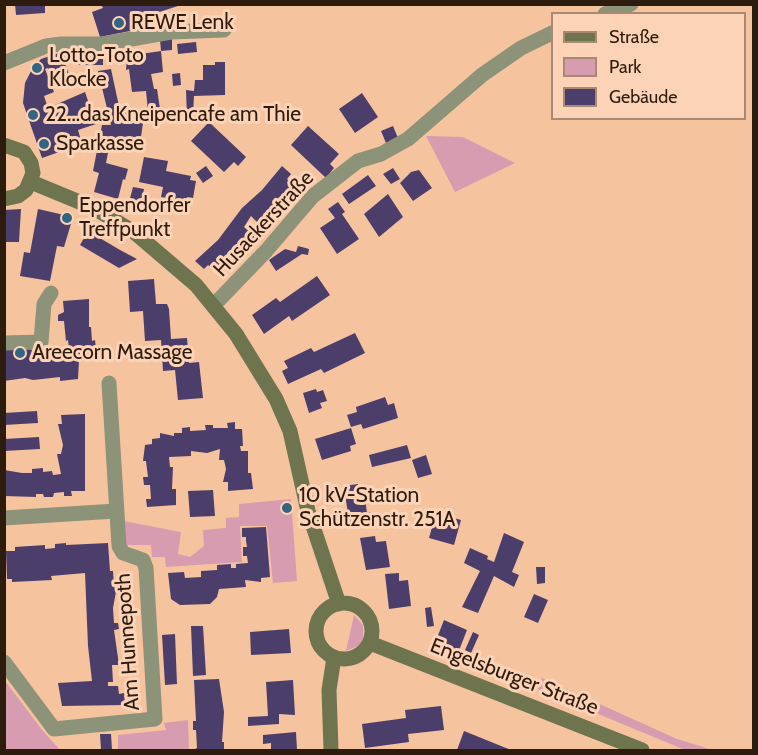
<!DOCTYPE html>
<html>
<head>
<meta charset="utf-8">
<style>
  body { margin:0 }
  #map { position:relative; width:758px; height:755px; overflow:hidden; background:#f6c39f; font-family:Cabin,sans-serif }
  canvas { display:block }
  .frame { position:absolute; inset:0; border:6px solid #2d1b0d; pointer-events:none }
  .legend { position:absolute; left:551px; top:12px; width:195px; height:108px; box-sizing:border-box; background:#fcd3b6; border:2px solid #a98972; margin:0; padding:8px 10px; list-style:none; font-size:18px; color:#2d1b0d }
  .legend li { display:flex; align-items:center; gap:12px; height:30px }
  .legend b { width:30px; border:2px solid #a98972 }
</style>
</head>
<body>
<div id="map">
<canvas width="758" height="755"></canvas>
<div class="frame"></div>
<ul class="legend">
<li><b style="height:8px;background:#6e754e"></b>Straße</li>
<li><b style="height:16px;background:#d79cb0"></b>Park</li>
<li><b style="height:16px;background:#4c3e6b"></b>Gebäude</li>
</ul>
</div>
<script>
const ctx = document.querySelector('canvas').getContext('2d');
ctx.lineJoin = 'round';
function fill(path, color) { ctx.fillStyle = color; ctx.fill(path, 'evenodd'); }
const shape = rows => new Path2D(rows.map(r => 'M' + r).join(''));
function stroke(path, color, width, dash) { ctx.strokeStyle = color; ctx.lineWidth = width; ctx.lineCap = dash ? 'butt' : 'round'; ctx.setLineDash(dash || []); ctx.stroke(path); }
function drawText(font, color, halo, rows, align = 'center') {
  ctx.font = font + ' Cabin,sans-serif'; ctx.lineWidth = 6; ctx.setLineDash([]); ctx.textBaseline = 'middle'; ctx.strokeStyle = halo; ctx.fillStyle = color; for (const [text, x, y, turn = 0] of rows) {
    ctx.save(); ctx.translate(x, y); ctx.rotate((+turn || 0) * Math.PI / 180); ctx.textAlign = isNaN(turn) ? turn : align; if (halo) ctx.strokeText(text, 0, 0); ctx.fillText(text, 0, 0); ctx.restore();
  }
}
fill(shape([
  [426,136,463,137,515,163,455,192],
  [291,499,297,581,273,583,267,526,240,526,242,562,166,567,165,557,152,557,151,545,124,545,123,521,181,532,178,554,190,557,204,546,203,530,226,528,226,518,239,517,239,504],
  [354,615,363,625,363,640,358,646,346,651],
  [542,678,677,739,713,750,685,750,538,689],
  [5,681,43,731,60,750,5,750],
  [188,720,189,750,118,750,118,735,166,730,164,723]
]), '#d79cb0');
fill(shape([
  [15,4,45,4,45,13,16,15],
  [101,4,181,4,181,5,141,18,145,28,100,37,92,12,103,8],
  [172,38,172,50,161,51,160,39],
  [196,42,197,52,178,54,177,44],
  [103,49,103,65,75,65,74,50],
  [68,50,70,59,64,61,69,74,53,80,48,68,45,69,54,92,44,96,48,108,85,92,96,124,78,130,82,144,42,158,23,103,25,83,32,69,41,59],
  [161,51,163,72,151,74,154,89,157,89,162,122,143,123,141,137,115,138,110,143,106,163,128,169,125,180,123,179,118,199,94,192,99,173,93,171,102,125,111,125,98,71,111,69,120,111,148,111,146,91,132,92,129,69,126,70,127,56],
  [215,62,225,62,225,95,194,96,193,115,187,118,186,90,194,91,195,80,203,80,203,65,215,65],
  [180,73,181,85,173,86,172,74],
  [362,93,378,117,355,133,339,109],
  [209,122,246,157,238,166,234,162,224,172,191,141],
  [308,126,339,154,330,164,334,168,326,178,291,145],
  [393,126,398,138,386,143,381,131],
  [144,157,168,161,166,171,191,176,190,180,196,181,193,198,187,197,186,201,161,197,163,187,139,182],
  [206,166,213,176,203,183,196,173],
  [282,166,291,174,287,179,298,189,262,227,251,216,244,227,255,237,219,275,208,265,204,269,195,261,218,240,242,208,262,190],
  [393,168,400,179,391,184,383,174],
  [419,170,432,188,413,201,400,183,411,172],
  [368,175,376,186,349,204,342,194],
  [133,187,144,189,140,208,128,206],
  [388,194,403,217,379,237,364,214],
  [338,202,345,212,342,214,359,239,337,254,320,228,335,218,328,209],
  [21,209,19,242,4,242,4,210],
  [38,209,73,217,64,247,57,246,50,281,20,276,24,252,30,253],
  [88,231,120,250,137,259,119,268,80,245],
  [298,246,309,249,308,255,302,254,276,271,269,260,285,249,296,252],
  [317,276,330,295,292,321,289,316,264,334,252,315,276,298,280,302],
  [154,279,156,304,167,304,169,309,171,339,187,338,189,363,199,362,203,398,178,400,175,370,163,371,161,340,145,341,143,311,130,312,128,281],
  [89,299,89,327,91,327,92,341,95,340,97,358,79,361,78,379,60,381,60,377,33,380,25,378,4,381,4,349,31,347,31,350,65,353,69,349,68,340,66,341,64,321,58,321,58,315,64,312,63,301],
  [355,333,365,353,324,373,321,369,288,384,282,371,288,368,284,361,311,348,314,352],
  [316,389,317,392,323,390,327,401,320,403,322,408,309,413,303,393],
  [385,397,388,405,394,403,398,418,363,429,361,424,351,427,347,415,357,412,356,407],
  [37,411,38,423,4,425,4,413],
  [85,414,85,491,71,491,72,496,64,496,64,492,54,493,53,497,44,497,43,494,36,494,36,497,4,496,4,470,22,473,32,473,32,469,43,468,43,472,52,471,53,475,61,474,57,454,61,454,63,445,58,424,62,424,61,415],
  [235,422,235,429,242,429,243,446,240,446,241,451,248,451,248,473,251,473,253,489,228,491,228,482,223,482,226,469,224,460,219,460,220,449,207,453,191,451,191,456,169,457,170,467,173,467,172,489,176,489,176,505,147,507,146,499,151,499,150,485,144,485,143,477,148,477,146,461,143,461,145,445,152,444,152,439,160,438,160,433,174,436,174,433,182,433,182,428,190,427,190,431,206,430,205,425,213,425,213,428,228,428,227,423],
  [351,428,356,444,350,446,351,451,322,460,315,439],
  [39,437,40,449,4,451,4,439],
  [407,445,411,458,372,467,369,455],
  [426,455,432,474,418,478,412,460],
  [358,484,359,490,363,490,365,498,367,513,374,512,375,526,350,529,344,486],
  [213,490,215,516,190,517,188,491],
  [436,513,461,520,454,545,429,538],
  [266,527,270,577,261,578,261,582,245,580,246,587,219,589,217,597,210,604,180,605,171,599,168,573,184,572,185,578,201,577,201,571,217,570,217,565,231,564,231,568,236,568,236,564,248,563,247,556,243,556,243,547,247,547,246,541,246,537,242,537,242,528],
  [504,533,524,542,512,572,519,575,514,587,494,576,478,613,462,607,480,571,464,563,470,548,488,556,487,559,494,562],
  [375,536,376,542,386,541,390,567,366,570,360,538],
  [66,543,66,545,108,543,110,571,113,571,114,586,117,586,113,608,114,623,118,623,119,629,114,630,119,665,112,665,113,682,108,682,108,686,118,686,119,694,124,693,125,705,62,706,58,683,92,681,88,646,85,573,51,576,52,580,12,582,12,579,7,579,6,551,15,551,15,547,45,545,45,549,55,548,55,544],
  [536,567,545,567,545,583,537,584],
  [399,573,399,581,408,580,411,606,389,609,385,574],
  [534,594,548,600,538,623,524,617],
  [431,607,434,626,427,627,425,608],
  [444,620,467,630,458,653,435,643],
  [191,626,203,626,206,675,193,676],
  [289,629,291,653,251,655,250,632],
  [473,632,479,635,471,653,465,650],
  [175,634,177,684,165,685,162,635],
  [219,679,224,712,222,742,224,742,224,750,193,750,197,748,196,730,193,730,193,721,196,721,194,680],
  [293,680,295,715,279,714,279,724,248,726,248,717,268,716,266,682],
  [441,706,444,730,408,734,409,742,365,748,362,724,406,718,405,710],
  [464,731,511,750,457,750],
  [296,732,297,750,271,750,271,743,263,744,263,735],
  [100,734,111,734,112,750,101,750]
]), '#4c3e6b');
stroke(shape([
  [605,14,631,4],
  [4,63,46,46,61,44,103,44,171,32,224,30],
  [214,305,266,251,313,196,358,161,381,154,408,139,482,75,521,48,552,33],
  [4,343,41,342,44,304,51,293],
  [4,518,116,511],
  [4,662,54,729,155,719,146,568,143,560,123,553,119,546,109,383]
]), '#8d9378', 15);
stroke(shape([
  [4,145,24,152,31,163,33,173,26,190,18,196,4,199],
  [31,182,94,208,134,232,196,285,236,334,276,399,290,431,308,511,339,604],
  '316 631a28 28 0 1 1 56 0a28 28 0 1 1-56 0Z',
  [370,643,642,750],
  [331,750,329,690,334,657]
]), '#6e754e', 15);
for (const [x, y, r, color] of [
  [119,23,6,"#336582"],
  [37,68,6,"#336582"],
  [33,115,6,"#336582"],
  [44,144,6,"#336582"],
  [67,218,6,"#336582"],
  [20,353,6,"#336582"],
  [287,508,6,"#336582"]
]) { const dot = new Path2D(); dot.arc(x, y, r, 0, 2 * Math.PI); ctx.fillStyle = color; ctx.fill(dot); stroke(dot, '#fcd3b6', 2); }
drawText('21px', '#2d1b0d', '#fcd3b6', [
  ["REWE Lenk",131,23],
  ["Lotto-Toto",49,56],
  ["Klocke",49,80],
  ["22...das Kneipencafe am Thie",45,115],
  ["Sparkasse",56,144],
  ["Eppendorfer",79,206],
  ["Treffpunkt",79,230],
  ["Areecorn Massage",32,353],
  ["10 kV-Station",299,496],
  ["Schützenstr. 251A",299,520]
], 'left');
drawText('21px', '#2d1b0d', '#fcd3b6', [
  ["Husackerstraße",264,224,-47],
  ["Am Hunnepoth",128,642,-94],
  ["Engelsburger Straße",514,677,21]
]);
</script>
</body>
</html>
